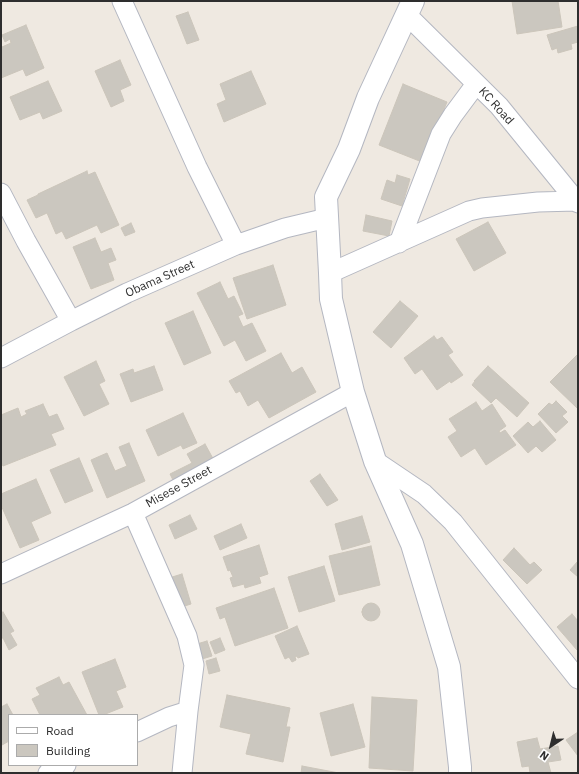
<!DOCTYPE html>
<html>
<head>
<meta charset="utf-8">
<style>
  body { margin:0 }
  #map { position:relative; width:579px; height:774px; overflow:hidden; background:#efe9e1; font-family:"IBM Plex Sans",sans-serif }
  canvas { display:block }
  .frame { position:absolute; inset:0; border:2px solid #2e2e2e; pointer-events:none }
  .legend { position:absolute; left:8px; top:714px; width:130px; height:52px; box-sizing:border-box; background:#fff; border:1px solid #ababab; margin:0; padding:5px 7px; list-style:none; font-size:12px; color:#2e2e2e }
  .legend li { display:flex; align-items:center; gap:8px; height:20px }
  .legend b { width:20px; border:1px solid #ababab }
  .north { position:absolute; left:531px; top:726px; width:40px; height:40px; -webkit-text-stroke:3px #fff; paint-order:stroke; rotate:215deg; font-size:11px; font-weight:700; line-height:16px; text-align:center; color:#2e2e2e }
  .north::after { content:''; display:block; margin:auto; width:14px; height:18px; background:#2e2e2e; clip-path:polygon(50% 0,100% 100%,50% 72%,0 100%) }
</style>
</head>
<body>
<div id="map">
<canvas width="579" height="774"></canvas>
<div class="frame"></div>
<ul class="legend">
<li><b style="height:5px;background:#fff"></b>Road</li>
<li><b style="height:11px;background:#cbc7bf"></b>Building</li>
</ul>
<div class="north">N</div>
</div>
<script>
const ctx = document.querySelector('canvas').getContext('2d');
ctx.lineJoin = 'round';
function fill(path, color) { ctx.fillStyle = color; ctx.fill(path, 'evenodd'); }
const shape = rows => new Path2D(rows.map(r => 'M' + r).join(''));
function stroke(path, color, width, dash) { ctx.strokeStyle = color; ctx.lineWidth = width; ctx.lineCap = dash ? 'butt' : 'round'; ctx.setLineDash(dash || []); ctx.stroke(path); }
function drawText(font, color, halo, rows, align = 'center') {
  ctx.font = font + ' "IBM Plex Sans",sans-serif'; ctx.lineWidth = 3.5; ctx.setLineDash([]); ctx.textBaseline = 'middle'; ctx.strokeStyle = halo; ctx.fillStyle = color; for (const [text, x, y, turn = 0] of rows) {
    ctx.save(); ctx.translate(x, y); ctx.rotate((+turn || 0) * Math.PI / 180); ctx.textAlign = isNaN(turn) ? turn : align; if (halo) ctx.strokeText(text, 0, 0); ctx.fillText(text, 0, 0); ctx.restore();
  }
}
const building = shape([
  [512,1,558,1,562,27,517,34,512,1],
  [188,12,199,40,187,44,176,16,188,12],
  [26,25,44,68,26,76,23,69,1,78,1,45,2,47,11,43,10,39,5,42,2,35,26,25],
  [578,26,578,42,571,44,572,49,558,53,557,48,552,50,547,35,578,26],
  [120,60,131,85,120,90,124,101,111,107,95,71,120,60],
  [251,71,266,104,224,122,217,104,226,100,220,84,251,71],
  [48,81,62,111,43,119,40,112,20,120,10,97,48,81],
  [403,84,447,102,422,162,379,145,403,84],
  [87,171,88,175,95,172,119,225,101,233,97,225,66,239,62,231,56,234,47,213,36,218,27,200,38,195,38,194,87,171],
  [397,175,410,179,402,206,381,199,387,180,395,183,397,175],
  [366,215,392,221,389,236,363,231,366,215],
  [488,222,506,253,474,271,456,239,488,222],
  [131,223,135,232,125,236,121,228,131,223],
  [95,238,101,252,111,248,116,260,108,263,114,280,91,289,73,247,95,238],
  [273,265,286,305,247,319,233,278,273,265],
  [220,282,228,299,234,296,243,314,238,316,243,327,252,323,266,351,246,361,235,340,224,346,197,293,220,282],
  [400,301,418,316,391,348,373,332,400,301],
  [193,311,211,353,184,365,165,323,193,311],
  [434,336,437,340,442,337,453,352,448,355,463,375,451,383,450,381,437,390,422,369,415,374,404,358,434,336],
  [281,353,292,373,302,367,316,392,269,418,258,400,248,406,240,391,236,393,229,381,281,353],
  [578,354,578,407,577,408,550,382,578,354],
  [96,361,105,381,99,384,109,404,84,416,64,377,96,361],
  [154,366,163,390,131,402,120,374,133,369,134,373,154,366],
  [488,366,529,403,517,417,496,398,491,403,472,385,475,381,474,381,488,366],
  [556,401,567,412,562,416,568,422,556,433,538,414,549,403,552,405,556,401],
  [476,402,482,411,492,404,506,426,499,431,500,433,505,430,516,445,486,465,475,448,461,457,448,437,457,431,449,419,476,402],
  [43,404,49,417,57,414,64,429,51,434,56,445,3,466,1,462,1,427,2,427,1,425,1,415,18,408,21,417,27,414,25,411,43,404],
  [183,413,197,443,183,449,181,445,158,456,146,430,183,413],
  [540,421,556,440,542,452,536,446,528,453,513,436,528,422,533,427,540,421],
  [129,443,145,481,107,498,91,460,107,453,115,471,127,466,119,447,129,443],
  [205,444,216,464,176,486,170,474,192,463,187,454,205,444],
  [79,458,93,491,65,503,50,470,79,458],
  [320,474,338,500,327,506,310,481,320,474],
  [36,479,51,513,31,522,39,540,20,548,1,505,1,494,36,479],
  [190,515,197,529,175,539,169,525,190,515],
  [362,516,370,542,342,550,335,524,362,516],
  [241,524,247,538,220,550,214,536,241,524],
  [259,545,268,574,259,577,261,583,245,588,244,584,233,587,230,578,233,577,230,570,228,571,223,557,259,545],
  [371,546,380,585,339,595,329,556,371,546],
  [514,548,530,565,534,562,542,570,527,584,503,560,514,548],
  [578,561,578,577,570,570,578,561],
  [324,566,335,601,299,612,288,577,324,566],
  [182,574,191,604,178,608,169,578,182,574],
  [274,588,288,628,235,646,225,617,220,619,216,608,274,588],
  '362 612a9 9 0 1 1 18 0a9 9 0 1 1-18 0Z',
  [3,612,14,631,10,633,17,645,9,650,3,638,1,638,1,613,3,612],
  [572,614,578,621,578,650,577,650,557,627,572,614],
  [297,626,309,654,298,658,297,656,295,657,296,660,292,662,289,657,285,659,275,636,297,626],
  [220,638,225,650,215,654,210,642,220,638],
  [207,641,212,656,202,659,197,644,207,641],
  [216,658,220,671,209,674,206,661,216,658],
  [115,659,126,687,116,691,123,707,103,715,99,715,82,672,115,659],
  [59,677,63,685,69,682,87,715,40,715,32,699,40,695,36,688,59,677],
  [227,695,290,708,286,727,290,727,283,762,246,754,251,734,220,727,227,695],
  [372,697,417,700,413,771,369,768,372,697],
  [7,704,13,715,9,715,9,741,2,745,1,743,1,707,7,704],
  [353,704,365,747,331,756,320,713,353,704],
  [578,732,578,756,566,740,578,732],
  [537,738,540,749,558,746,561,760,548,762,551,773,530,773,529,766,522,767,517,742,537,738],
  [302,766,339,773,301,773,302,766]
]);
fill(building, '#cbc7bf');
stroke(building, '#cbc5ba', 1);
const street = shape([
  [122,1,197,167,236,245],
  [407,15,499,106,578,203],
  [1,193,26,241,71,321],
  [399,243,441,134,453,115,476,84],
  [330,273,469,211,482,208,538,202,576,201],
  [1,358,71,321,127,293,236,245,285,228,327,218],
  [375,461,424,494,453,522,578,679],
  [133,513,187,636,194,665,188,711,182,773],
  [1,574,133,513,353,392],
  [137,732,169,717,188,711],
  [48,773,66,765]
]);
const secondary = shape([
  [413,1,368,98,349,149,326,197,330,273,331,299,353,392,375,461,412,544,449,667,460,767,460,773]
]);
stroke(street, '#b4b7c1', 21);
stroke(secondary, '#b4b7c1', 24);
stroke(street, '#fff', 19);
stroke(secondary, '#fff', 22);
drawText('12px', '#2e2e2e', '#fff', [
  ["KC Road",496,106,48],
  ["Obama Street",160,279,-24],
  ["Misese Street",179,487,-29]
]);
</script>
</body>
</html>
